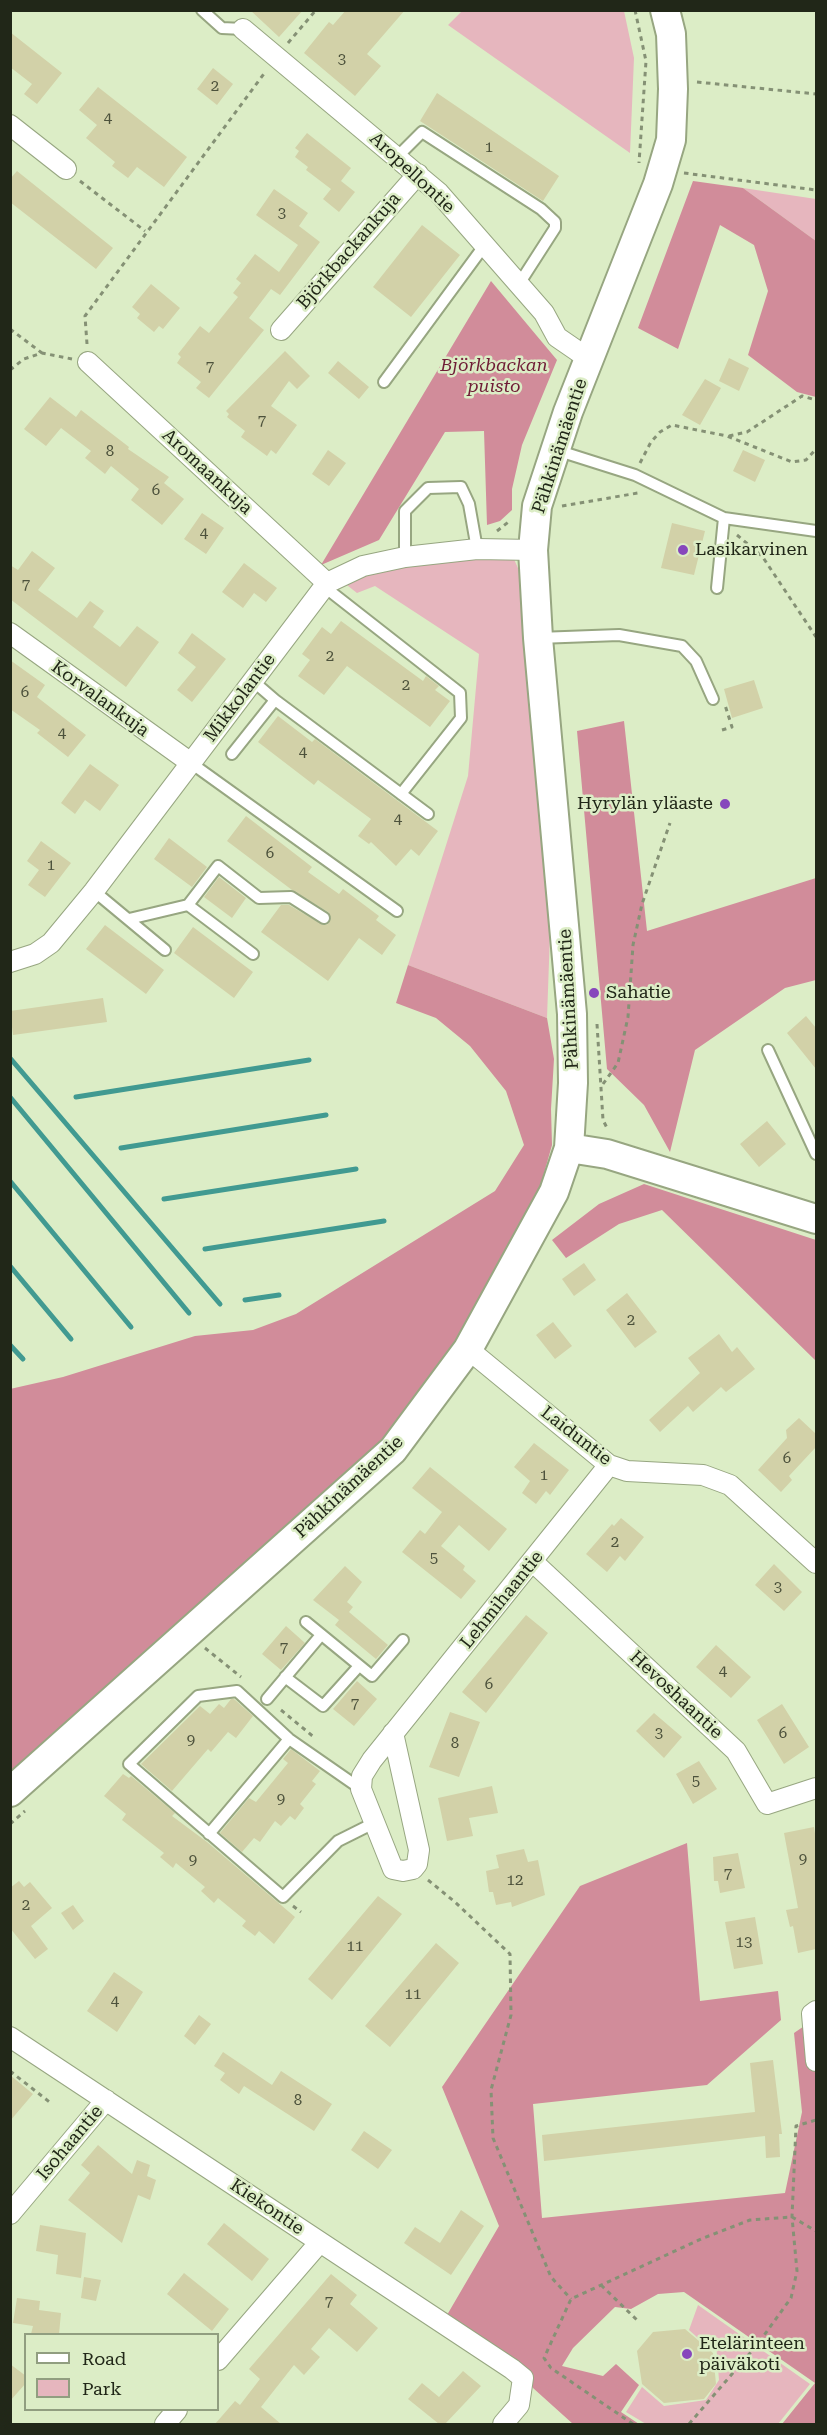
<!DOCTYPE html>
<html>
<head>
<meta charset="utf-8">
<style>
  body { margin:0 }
  #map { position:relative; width:827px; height:2435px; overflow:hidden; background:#dcedc6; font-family:"Roboto Serif",serif }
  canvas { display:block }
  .frame { position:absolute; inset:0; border:12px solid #212718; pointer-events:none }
  .legend { position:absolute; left:24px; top:2333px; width:195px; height:78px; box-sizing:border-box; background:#dcedc6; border:2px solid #919e80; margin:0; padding:8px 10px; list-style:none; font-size:18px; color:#212718 }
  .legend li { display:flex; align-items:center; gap:12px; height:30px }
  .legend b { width:30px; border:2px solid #919e80 }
</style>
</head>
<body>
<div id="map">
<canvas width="827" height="2435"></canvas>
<div class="frame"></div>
<ul class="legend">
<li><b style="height:8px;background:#fff"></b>Road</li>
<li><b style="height:16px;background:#e6b6be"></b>Park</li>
</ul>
</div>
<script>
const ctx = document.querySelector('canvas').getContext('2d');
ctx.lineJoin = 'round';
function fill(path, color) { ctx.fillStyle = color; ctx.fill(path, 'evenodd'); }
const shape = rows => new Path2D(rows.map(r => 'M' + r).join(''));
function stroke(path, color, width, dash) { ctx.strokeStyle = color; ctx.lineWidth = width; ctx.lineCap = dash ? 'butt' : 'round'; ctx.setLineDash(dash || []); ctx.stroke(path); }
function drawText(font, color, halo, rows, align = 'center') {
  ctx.font = font + ' "Roboto Serif",serif'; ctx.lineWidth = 5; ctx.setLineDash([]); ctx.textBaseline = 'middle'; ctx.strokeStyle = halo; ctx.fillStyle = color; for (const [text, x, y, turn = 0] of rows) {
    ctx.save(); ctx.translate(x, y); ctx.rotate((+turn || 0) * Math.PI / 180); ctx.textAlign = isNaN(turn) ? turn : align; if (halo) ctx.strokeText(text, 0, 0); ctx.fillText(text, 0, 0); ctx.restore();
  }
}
fill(shape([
  [462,11,624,11,634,58,630,153,448,25],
  [743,188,816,199,816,241],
  [478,556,513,557,522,577,551,905,547,1018,408,965,468,776,479,654,375,586,357,593,343,582,366,573,405,565],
  [698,2305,810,2384,778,2424,646,2424,626,2412,642,2387,664,2406,706,2400,719,2380,716,2343,707,2346,689,2330]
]), '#e6b6be');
fill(shape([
  [693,181,743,188,816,241,816,397,797,392,748,355,768,291,754,245,720,225,678,349,638,328],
  [491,281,557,360,522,445,512,489,512,510,500,521,487,525,484,431,445,432,379,540,321,565],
  [624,721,647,931,816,878,816,980,785,988,695,1050,670,1152,644,1105,607,1069,577,731],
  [408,965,547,1018,554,1059,551,1109,552,1145,534,1209,464,1332,394,1430,11,1776,10,1389,63,1377,195,1336,253,1330,296,1314,495,1191,524,1145,506,1091,470,1046,436,1018,396,1003],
  [644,1184,816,1240,816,1361,662,1210,619,1224,566,1258,552,1240,599,1204],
  [687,1843,700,2001,778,1991,781,2020,707,2085,533,2104,542,2218,785,2193,802,2112,794,2033,816,2018,816,2424,782,2424,815,2383,684,2292,658,2294,631,2309,615,2307,573,2348,562,2366,603,2376,616,2364,639,2385,621,2412,639,2424,573,2424,533,2388,518,2365,447,2315,499,2226,442,2087,580,1886]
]), '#d18c9a');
stroke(shape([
  [10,1058,220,1304],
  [10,1097,189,1313],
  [76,1097,309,1060],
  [121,1148,326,1115],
  [10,1181,131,1327],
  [164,1199,356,1169],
  [205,1249,384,1221],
  [10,1266,71,1339],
  [245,1300,279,1295],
  [10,1345,23,1359]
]), '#419a91', 5);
fill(shape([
  [250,10,303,10,279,37],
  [346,10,405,10,367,54,381,66,355,96,304,53,329,22,333,25],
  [10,32,62,73,37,104,24,94,32,84,10,67],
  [213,68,233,84,217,105,197,89],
  [98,87,187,157,164,187,137,167,128,178,112,166,115,162,86,138,97,125,79,110],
  [437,93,559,176,543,201,420,121],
  [307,133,351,168,341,181,355,192,339,212,323,199,331,189,306,170,308,167,295,157,299,151,295,148],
  [17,171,113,248,96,269,10,202,10,179],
  [274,189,308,213,299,226,320,242,280,295,271,289,249,318,264,330,209,398,196,388,201,382,177,363,181,357,178,354,200,326,209,333,238,297,233,293,241,283,236,279,255,254,279,272,298,245,256,215],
  [422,225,460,255,411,317,373,287],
  [151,284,180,308,163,329,159,326,154,332,137,318,140,314,132,307],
  [285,351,310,376,297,389,289,381,271,406,297,425,276,454,271,450,267,456,241,437,245,431,227,417,229,414,226,411],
  [729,358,749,368,739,391,719,381],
  [338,361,369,387,359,399,328,373],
  [705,379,721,388,700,425,682,415],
  [50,397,76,417,81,410,129,447,128,449,169,477,164,483,184,499,162,525,131,500,139,489,111,466,105,474,85,458,91,451,61,428,46,446,24,429],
  [328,450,346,463,329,486,312,474],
  [743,450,765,460,755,482,733,471],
  [202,513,224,528,206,554,184,539],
  [672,523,705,531,694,575,661,568],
  [32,551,55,568,38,590,77,618,90,601,104,611,93,627,120,647,137,626,159,642,126,687,10,599,10,565,18,570],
  [244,563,277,588,266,602,254,593,243,608,222,592],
  [341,621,423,681,426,676,439,686,435,690,450,701,430,727,347,666,324,695,298,676,310,660,302,654,322,627,331,634],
  [192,633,226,659,192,702,177,690,196,667,178,653],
  [10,660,45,685,37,697,86,735,68,757,37,733,40,730,10,709],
  [754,680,763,708,732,718,724,689],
  [278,716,312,742,315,739,438,831,419,856,411,849,396,866,371,842,369,844,358,836,371,819,318,780,314,785,258,742],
  [90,764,119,785,100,811,85,800,75,814,61,803],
  [246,816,312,867,308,872,339,894,343,889,379,916,376,920,396,935,382,955,359,938,328,981,261,932,281,905,289,905,323,925,328,924,331,918,328,912,292,890,227,841],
  [169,838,207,867,192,887,154,859],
  [41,841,71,863,45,897,28,885,39,870,27,861],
  [219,877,246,898,232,918,204,897],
  [105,925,164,970,146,994,86,949],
  [193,927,253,972,234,998,174,953],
  [103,998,107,1022,13,1035,10,1011],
  [806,1016,816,1028,816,1069,787,1033],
  [767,1121,786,1144,759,1167,740,1144],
  [584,1263,596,1280,574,1296,562,1279],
  [627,1293,657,1332,635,1348,606,1310],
  [553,1322,572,1346,555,1359,536,1335],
  [719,1334,732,1352,737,1347,755,1369,726,1392,721,1387,693,1412,688,1406,660,1432,649,1420,700,1373,688,1358],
  [799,1418,816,1434,816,1447,789,1476,792,1480,781,1492,758,1470,787,1438,786,1430],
  [534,1443,569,1470,550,1495,546,1491,536,1504,522,1493,530,1481,514,1467],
  [430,1467,507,1529,489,1551,459,1525,441,1546,465,1566,463,1570,476,1581,461,1599,402,1552,420,1530,425,1534,442,1512,412,1488],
  [621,1518,644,1537,625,1561,620,1556,607,1572,586,1554,612,1524,614,1526],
  [774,1564,802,1592,784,1611,755,1585],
  [345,1566,362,1582,347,1602,353,1607,349,1612,388,1645,376,1659,335,1625,339,1620,313,1600],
  [526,1615,548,1633,486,1713,462,1692],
  [286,1626,305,1643,281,1670,262,1654],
  [716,1645,751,1677,731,1698,696,1667],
  [357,1681,377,1699,354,1726,333,1709],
  [231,1699,234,1699,253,1716,236,1738,228,1732,211,1752,208,1749,172,1791,141,1764,200,1706,210,1714,219,1704,224,1708],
  [782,1704,809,1747,784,1764,757,1720],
  [450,1712,480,1722,459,1777,429,1767],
  [654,1713,682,1737,664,1758,636,1731],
  [291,1749,320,1771,312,1781,316,1784,300,1804,304,1808,295,1820,290,1816,281,1826,275,1821,260,1842,254,1838,242,1852,220,1833,249,1798,256,1802,288,1763,283,1759],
  [699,1761,717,1789,693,1804,676,1774],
  [123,1774,129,1778,131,1776,175,1813,172,1816,207,1842,295,1917,274,1944,259,1931,255,1936,242,1926,246,1921,218,1898,214,1903,201,1891,205,1887,176,1863,173,1868,160,1857,164,1853,122,1820,126,1814,104,1796],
  [492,1786,498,1813,469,1818,473,1836,447,1841,438,1798],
  [814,1827,816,1840,816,1949,798,1953,793,1926,790,1927,786,1910,798,1908,784,1833],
  [524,1849,528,1862,538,1860,545,1895,512,1907,511,1902,496,1905,493,1892,489,1892,486,1871,499,1868,496,1855],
  [738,1853,745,1888,720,1893,718,1881,714,1881,713,1857],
  [19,1881,24,1887,30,1882,52,1908,31,1926,48,1949,35,1959,10,1928,10,1888],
  [378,1896,402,1914,332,2000,308,1979],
  [73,1905,84,1921,73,1930,61,1913],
  [755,1917,763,1964,734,1969,725,1922],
  [436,1943,459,1963,390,2047,365,2026],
  [114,1972,143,1992,117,2032,87,2011],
  [199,2015,211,2024,195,2045,184,2036],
  [223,2052,272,2085,281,2071,332,2104,314,2131,244,2086,239,2094,220,2080,225,2073,214,2066],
  [773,2060,782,2134,779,2134,780,2157,766,2158,765,2136,544,2161,542,2135,755,2112,750,2063],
  [10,2075,33,2094,10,2121],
  [364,2131,392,2150,378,2169,351,2150],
  [98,2145,132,2174,137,2160,150,2165,147,2176,156,2180,150,2200,138,2195,122,2243,68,2200,90,2173,81,2165],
  [461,2210,484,2226,451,2275,404,2243,415,2227,440,2243],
  [224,2223,269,2259,252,2281,207,2244],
  [40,2225,86,2233,81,2278,56,2274,58,2255,36,2251],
  [184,2273,229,2309,212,2331,167,2294],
  [331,2274,357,2295,350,2304,378,2328,357,2352,329,2328,311,2349,320,2357,304,2375,294,2365,261,2407,281,2424,215,2424,235,2401,240,2405,260,2379,249,2369],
  [84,2277,101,2280,96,2301,81,2298],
  [17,2298,40,2301,39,2310,61,2313,59,2334,31,2334,33,2326,13,2323],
  [685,2329,713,2353,716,2384,704,2399,664,2403,642,2384,637,2351,653,2332],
  [10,2364,26,2376,26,2383,10,2401],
  [463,2371,481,2386,445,2424,439,2424,408,2399,422,2383,439,2397]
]), '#d2d1a8');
const lane = shape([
  [202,10,222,28,243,29],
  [398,156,422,132,541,209,555,222,555,228,519,284],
  [384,382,484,246],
  [556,450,635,475,724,518,816,531],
  [405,557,405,511,428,488,461,487,469,504,477,549],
  [327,583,331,592,460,693,461,718,401,794],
  [717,588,724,518],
  [538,638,619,635,682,646,696,661,713,699],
  [275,700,428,814],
  [232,754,275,700,253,681],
  [191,763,397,911],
  [94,891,165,950],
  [129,919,188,905],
  [253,954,188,905,218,866,259,898,291,897,324,918],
  [768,1050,816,1154],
  [306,1622,372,1676,403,1640],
  [285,1677,323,1706,359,1666],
  [267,1699,321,1635],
  [361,1789,289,1739,237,1691,198,1696,129,1764,283,1897,338,1841,374,1823],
  [209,1834,289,1739]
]);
const street = shape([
  [243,29,439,193,544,313,557,337,589,359],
  [10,125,66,169],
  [281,330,418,174],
  [88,362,327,583],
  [10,633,191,763],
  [10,962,35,954,51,943,94,891,327,583,363,566,405,557,477,549,533,550],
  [468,1349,609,1465,627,1471,703,1475,730,1485,816,1563],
  [532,1561,736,1751,767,1804,816,1788],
  [393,1733,419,1850,417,1864,413,1869,403,1871,393,1869,361,1789,362,1776,372,1760,609,1465],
  [816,2011,812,2014,816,2061],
  [10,2037,512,2369,523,2378,519,2405,503,2424],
  [10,2214,106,2100],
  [218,2360,320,2242],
  [165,2424,177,2410]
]);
const secondary = shape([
  [569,1148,607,1154,816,1219],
  [10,1792,393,1450,468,1349,554,1192,569,1148,573,1083,572,1014,538,638,533,550,537,506,568,412,658,184,671,140,673,89,671,34,665,10]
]);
stroke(lane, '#97a681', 14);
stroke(street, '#97a681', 22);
stroke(secondary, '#97a681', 32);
stroke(shape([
  [635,10,646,61,639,163],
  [288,43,316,10],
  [697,82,816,94],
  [684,173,816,190],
  [80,181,145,231],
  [10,329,42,353],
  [87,344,85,316,266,71],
  [10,370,24,359,42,353,72,359],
  [729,436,747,432,802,396,816,400],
  [640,463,651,442,660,432,672,425,727,436,792,462,806,460,816,449],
  [562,506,638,493],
  [497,531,511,520],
  [737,535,762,556,816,637],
  [722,730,732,727,725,705],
  [597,1024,603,1120,608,1130],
  [603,1084,618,1063,628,1017,633,945,642,904,670,823],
  [205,1648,241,1677],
  [281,1710,315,1738],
  [10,1824,25,1811],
  [428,1880,455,1902,510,1954,511,2015,491,2090,493,2138,551,2277,571,2299],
  [293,1906,301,1912],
  [10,2071,52,2104],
  [601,2285,639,2322],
  [633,2424,551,2368,544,2358,571,2299,701,2239,750,2220,792,2217,816,2231],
  [689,2424,757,2345,791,2298,797,2271,792,2217,796,2126,816,2120]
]), '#859175', 3, [4.5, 4.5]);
stroke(lane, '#fff', 10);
stroke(street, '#fff', 20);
stroke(secondary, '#fff', 28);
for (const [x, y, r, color] of [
  [683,550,6,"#8747bc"],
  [725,804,6,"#8747bc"],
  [594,993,6,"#8747bc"],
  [687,2354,6,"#8747bc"]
]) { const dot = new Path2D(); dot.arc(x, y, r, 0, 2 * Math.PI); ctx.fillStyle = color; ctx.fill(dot); stroke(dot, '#dcedc6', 2); }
drawText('15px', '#4d523c', null, [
  ["3",342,60],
  ["2",215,87],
  ["4",108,119],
  ["1",489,148],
  ["3",282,214],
  ["7",210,367],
  ["7",262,421],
  ["8",110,452],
  ["6",156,491],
  ["4",204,534],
  ["7",26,585],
  ["2",330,657],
  ["2",406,686],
  ["6",25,693],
  ["4",62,734],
  ["4",303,753],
  ["4",398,820],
  ["6",270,854],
  ["1",51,866],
  ["2",631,1321],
  ["6",787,1459],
  ["1",544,1476],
  ["2",615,1543],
  ["5",434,1559],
  ["3",778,1588],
  ["7",284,1648],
  ["4",723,1672],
  ["6",489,1685],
  ["7",355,1704],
  ["3",659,1734],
  ["6",783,1734],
  ["9",191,1741],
  ["8",455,1744],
  ["5",696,1782],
  ["9",281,1800],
  ["9",803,1860],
  ["9",193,1861],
  ["7",728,1874],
  ["12",515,1881],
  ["2",26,1906],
  ["13",744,1943],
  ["11",355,1947],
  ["11",413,1995],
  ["4",115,2002],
  ["8",298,2101],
  ["7",329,2302]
]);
drawText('18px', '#212718', '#dcedc6', [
  ["Aropellontie",412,173,43],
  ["Björkbackankuja",349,251,-49],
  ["Pähkinämäentie",560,446,-72],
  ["Aromaankuja",207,472,43],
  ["Mikkolantie",240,698,-53],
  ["Korvalankuja",100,699,36],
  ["Pähkinämäentie",569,999,-93],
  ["Laiduntie",576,1436,38],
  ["Pähkinämäentie",349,1487,-43],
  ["Lehmihaantie",502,1600,-51],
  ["Hevoshaantie",676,1695,43],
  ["Isohaantie",70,2143,-50],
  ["Kiekontie",267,2207,34]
]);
drawText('italic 18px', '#6f1d36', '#dcedc6', [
  ["Björkbackan",494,366],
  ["puisto",494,387]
]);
drawText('18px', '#212718', '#dcedc6', [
  ["Lasikarvinen",695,550],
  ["Hyrylän yläaste",713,804,"right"],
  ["Sahatie",606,993],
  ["Etelärinteen",699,2344],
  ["päiväkoti",699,2365]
], 'left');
</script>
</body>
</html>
